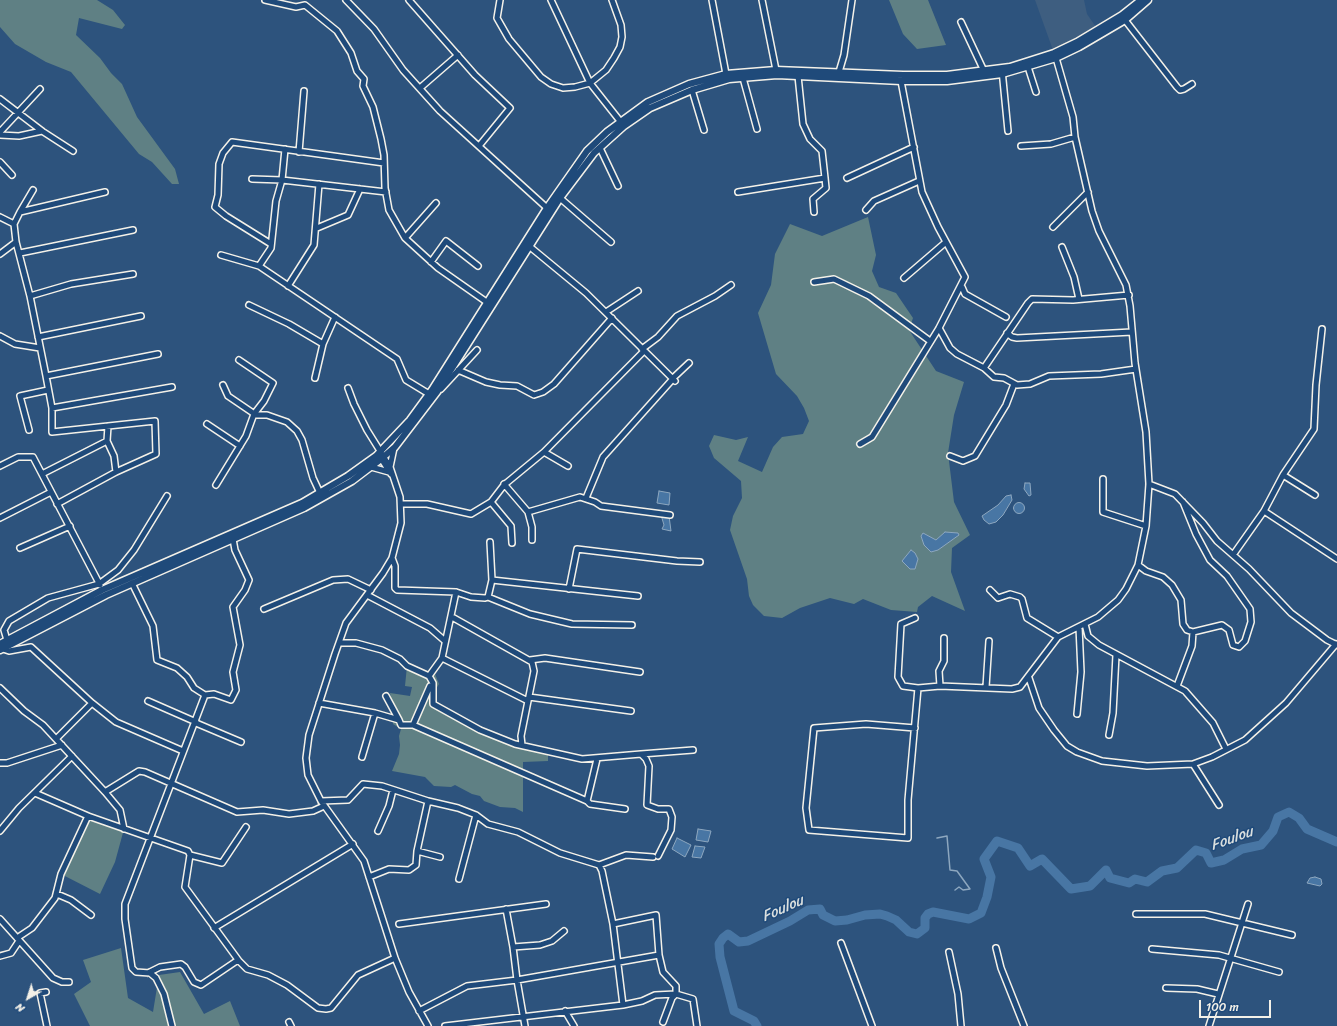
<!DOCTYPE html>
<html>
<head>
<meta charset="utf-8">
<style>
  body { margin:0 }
  #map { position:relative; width:1337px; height:1026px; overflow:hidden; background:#2d537d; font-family:Sriracha,sans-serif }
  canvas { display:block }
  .north { position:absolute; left:8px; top:978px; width:40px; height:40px; -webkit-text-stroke:3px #1f4a7a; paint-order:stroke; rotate:219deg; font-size:11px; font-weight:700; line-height:16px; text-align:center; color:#f4f1e8 }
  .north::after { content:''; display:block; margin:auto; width:14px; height:18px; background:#f4f1e8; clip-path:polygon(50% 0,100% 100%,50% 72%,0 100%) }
  .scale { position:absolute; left:1199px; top:1000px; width:72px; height:18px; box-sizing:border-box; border:2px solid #f4f1e8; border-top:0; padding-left:5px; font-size:12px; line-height:14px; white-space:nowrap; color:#f4f1e8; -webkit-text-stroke:3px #1f4a7a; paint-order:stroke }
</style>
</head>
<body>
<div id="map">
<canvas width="1337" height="1026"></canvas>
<div class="north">N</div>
<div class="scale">100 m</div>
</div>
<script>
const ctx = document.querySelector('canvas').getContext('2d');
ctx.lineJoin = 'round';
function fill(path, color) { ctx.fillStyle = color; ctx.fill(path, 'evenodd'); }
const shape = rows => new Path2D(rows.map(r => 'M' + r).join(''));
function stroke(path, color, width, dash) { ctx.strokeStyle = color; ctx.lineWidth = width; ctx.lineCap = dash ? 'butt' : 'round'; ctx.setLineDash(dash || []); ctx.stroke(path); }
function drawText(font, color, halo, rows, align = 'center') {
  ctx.font = font + ' Sriracha,sans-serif'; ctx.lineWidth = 3; ctx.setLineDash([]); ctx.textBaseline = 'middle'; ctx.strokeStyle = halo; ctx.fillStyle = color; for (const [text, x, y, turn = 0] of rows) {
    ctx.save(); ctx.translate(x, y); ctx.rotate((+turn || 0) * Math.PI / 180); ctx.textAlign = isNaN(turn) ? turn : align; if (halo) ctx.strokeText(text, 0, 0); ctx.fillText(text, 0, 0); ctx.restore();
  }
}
fill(shape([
  [1035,0,1084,0,1087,14,1098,30,1054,53]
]), '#3e5e80');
fill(shape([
  [0,0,97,0,113,10,125,25,122,29,79,18,76,35,100,58,111,73,122,84,137,117,175,169,179,184,172,184,152,162,139,154,71,72,46,62,15,44,0,27],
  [889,0,928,0,946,45,917,49,903,34],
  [868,217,876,255,872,271,879,287,896,293,913,318,909,330,936,371,964,382,954,415,948,453,954,502,970,535,952,548,951,572,965,611,932,596,918,607,917,612,891,610,863,599,854,604,830,598,800,608,782,618,764,616,753,605,749,596,747,579,730,530,733,516,742,498,741,481,714,458,709,446,714,435,736,440,748,437,738,461,762,472,773,447,782,437,803,434,809,421,804,408,797,396,776,374,758,313,771,285,775,254,790,224,822,236],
  [407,666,435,674,439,684,431,697,433,704,498,738,548,751,548,761,523,762,523,812,515,808,500,807,484,801,480,796,472,794,455,785,451,787,434,786,425,777,392,771,399,754,400,745,399,736,401,729,393,724,394,713,390,693,410,696,412,687,405,686],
  [88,816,124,829,115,862,100,894,61,874],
  [121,948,128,998,153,1012,159,975,180,972,204,1014,230,1001,240,1026,90,1026,74,994,91,982,83,960]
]), '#5f8084');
const water = shape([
  [1025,483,1030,483,1031,495,1029,496,1024,489,1025,483],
  [659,491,670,493,669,505,657,503,659,491],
  [1011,495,1012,500,1003,515,996,522,989,524,984,520,982,516,998,505,1006,496,1011,495],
  '1013.5 508a5.5 5.5 0 1 1 11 0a5.5 5.5 0 1 1-11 0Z',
  [661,515,669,516,671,531,662,529,664,525,661,515],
  [945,532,958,533,959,535,938,550,931,552,924,545,921,536,923,533,936,540,945,532],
  [911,550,915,553,918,559,915,569,910,569,902,561,911,550],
  [698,829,711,831,708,842,696,840,698,829],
  [677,838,691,845,685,857,672,849,677,838],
  [695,846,705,847,701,858,692,857,695,846],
  [1315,877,1321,879,1322,884,1320,886,1307,883,1310,878,1315,877]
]);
fill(water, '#4876a4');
stroke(water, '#8da7bf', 1);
stroke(shape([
  [937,838,947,836,950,870,957,871,970,889,963,890,959,887,955,890]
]), '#8da7bf', 1.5);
stroke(shape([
  [757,1026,754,1021,734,1011,720,957,719,944,723,938,728,934,739,942,748,941,790,921,808,910,820,909,823,915,835,921,847,920,865,915,880,914,887,916,896,920,909,932,917,934,925,928,925,918,928,914,933,912,969,919,981,913,987,897,991,877,984,859,997,841,1018,848,1030,866,1042,859,1071,889,1090,886,1106,870,1110,878,1129,883,1135,879,1147,882,1162,871,1177,868,1196,850,1206,853,1211,863,1224,860,1242,849,1261,845,1273,831,1278,817,1289,812,1299,818,1307,829,1337,842]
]), '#4876a4', 9);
const minor = shape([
  [265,0,296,7,305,5,337,31,351,53,357,71,364,79,363,86,373,107,381,139,384,155,385,188,389,210,405,238,438,268,488,303],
  [346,0,374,29,403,70,440,111,547,208],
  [409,0,475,75,510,108,479,146],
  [500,0,497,18,509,39,541,77,551,84,563,88,575,87,590,83,606,70,614,58,620,47,622,37,621,25,612,0],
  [551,0,590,83,620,121],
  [712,0,726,74],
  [762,0,776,70],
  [1125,20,1177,87,1180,90,1184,89,1192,84],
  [961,22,984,71],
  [1028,67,1036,92],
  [1002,70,1008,131],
  [839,72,844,55,852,0],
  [743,78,757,129],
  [420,88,458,55],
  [692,90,704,130],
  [0,99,42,131,73,151],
  [0,132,40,89],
  [0,135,19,136,42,131],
  [1021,146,1051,144,1075,137],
  [600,148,618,186],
  [299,152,304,91],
  [0,162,12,175],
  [847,178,914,147],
  [252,179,282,180,285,149],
  [738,192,825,178,822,151,810,139,803,124,798,76],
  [560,198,611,242],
  [866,210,874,201,919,181],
  [20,212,33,190],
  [814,212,813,199,826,188,825,178],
  [0,217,14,224,16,242,30,296,46,376],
  [14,224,20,212,105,192],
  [1053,227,1088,192],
  [317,228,348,215,360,189],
  [405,238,436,203],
  [271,244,226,216,215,207,218,195,219,164,223,153,232,142,384,163],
  [529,246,586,293,675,381],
  [1062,247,1074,277,1079,299],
  [20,253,133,230],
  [0,254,16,242],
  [221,255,259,266,397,359,406,380,429,394],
  [431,262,446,241,478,266],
  [259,266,271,248,276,201,282,180,386,192],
  [904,278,946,242],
  [814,282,834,279,869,296,930,341],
  [288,286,314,245,319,184],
  [962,287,965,294,1006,317],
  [30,296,71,284,133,274],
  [249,305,289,324,323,344],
  [606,312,638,291],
  [939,328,950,348,957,354,984,368,994,377,1004,378,1017,385,1030,384,1049,376,1101,374,1136,369],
  [1007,333,1012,337,1017,338,1132,332],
  [0,336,15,344,40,348],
  [38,337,141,316],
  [642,349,658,337,677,316,715,296,731,285],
  [984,368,1028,303,1032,299,1073,300,1129,295],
  [458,370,486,382,500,385,517,386,534,395,543,392,554,384,612,318],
  [315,378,323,344,335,317],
  [672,379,689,363],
  [223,385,228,396,256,415,267,415,287,422,297,431,302,440,313,478,320,493],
  [348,388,354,404,367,430,390,467,400,497,401,523,392,558,383,573,346,623,335,654,309,735,306,758,308,775,321,801,364,861,395,958,409,992,428,1026],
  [441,389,477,350],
  [52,408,172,387],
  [207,424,240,446],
  [29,430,20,396,48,390],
  [860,444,872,437,939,328,965,277,938,227,922,192,901,81],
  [950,456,963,461,975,456,1006,405,1014,384],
  [380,457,391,474],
  [0,466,18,457,33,457,100,585],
  [568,466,544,452,644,351],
  [371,467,389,472],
  [390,467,394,448],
  [116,472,156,454,155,421,52,432,52,408,46,376,158,354],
  [42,474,107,441,108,426],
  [1283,475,1315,495],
  [1103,479,1103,512,1146,526],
  [504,484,528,512,532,527,532,540],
  [1149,484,1175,494,1203,523,1217,541,1249,569,1291,613,1327,640,1337,645],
  [216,485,246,436,254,414,264,401,273,383,239,360],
  [586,498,603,457,671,381],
  [491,502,511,526,512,543],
  [57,504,116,472,114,456,107,441],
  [401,504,427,504,471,514,491,502,504,485,544,452],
  [1264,511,1337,559],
  [528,512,580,497,595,502,601,506,670,515],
  [0,518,51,492],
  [20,548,70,526],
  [1233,555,1264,511,1283,475,1314,429,1316,385,1322,329],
  [392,558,395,566,395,588,397,590,456,592,471,597,485,598,488,597,492,580,490,542],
  [1138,565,1146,571,1163,577,1172,585,1181,600,1183,624,1187,630,1193,632,1222,625,1229,630,1233,645,1239,647,1245,641,1251,622,1250,609,1227,576,1210,560,1196,534,1183,502],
  [492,580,638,596],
  [132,583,153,626,157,660,177,668,187,677,194,688,205,695,125,904,125,919,132,968,136,972,150,973,156,978,164,994,172,1026],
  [569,589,577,549,677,561,700,562],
  [990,590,998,598,1010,594,1020,597,1022,599,1027,618,1058,637],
  [367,595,430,628,445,641],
  [488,597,530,614,572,624,632,625],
  [264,609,333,580,348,579,371,590],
  [452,617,532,662,534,671,521,736,522,745],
  [915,618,901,624,898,677,903,686,918,688],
  [1085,624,1088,636,1099,645,1185,691,1213,723,1226,749],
  [7,640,4,630,9,621,48,598,99,584,118,570,134,550,167,496],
  [340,643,356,643,382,650,400,659,407,666,429,676,442,658,456,592],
  [3,649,9,651,31,647,92,703,56,739],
  [442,658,528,701],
  [530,660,545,658,640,672],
  [429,676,433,683,433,704,480,730,515,744,582,759,641,754,646,759,649,766,647,805,658,809,669,809,672,817,671,830,658,856],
  [1029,678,1039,708,1054,730,1067,746,1077,752,1102,761,1147,766,1193,764,1219,805],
  [940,686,939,671,944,661,944,638],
  [1177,686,1192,646,1193,632],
  [986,687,989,641],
  [0,688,24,711,43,725,105,792],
  [205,695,214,694,231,700,236,690,233,672,240,645,233,607,245,590,249,580,235,550,233,539],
  [386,696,399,720],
  [529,697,631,711],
  [148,701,196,722],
  [92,703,116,722,183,751],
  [319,703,375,713,399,720,401,725,413,725,587,801,590,804,625,809],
  [1077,714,1081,672,1079,627],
  [196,723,241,742],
  [413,725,430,686],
  [915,728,866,724,814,728,806,808,809,830,908,838,908,800,918,688,940,686,1012,689,1020,687,1058,637,1098,617,1118,600,1126,589,1138,565,1146,526,1149,484,1146,432,1135,363,1130,306,1126,285,1099,231,1092,211,1075,137,1073,117,1056,58],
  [1109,735,1113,713,1116,655],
  [641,754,693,750],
  [362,757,375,713],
  [0,763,7,763,62,745],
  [1193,764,1212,757,1245,740,1286,703,1336,644],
  [35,793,88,816,188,851,190,855,185,887,239,961,247,969,268,975,287,985,318,1008,326,1009,331,1008,358,975,395,958],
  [321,801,348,800,363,784,382,786,428,801,458,808,476,815,488,824,518,832,560,853,599,865,626,855,653,857],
  [428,801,417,851,440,857],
  [587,801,597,759],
  [124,829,120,810,105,792,139,771,145,772,237,812,263,810,289,814,313,811,324,806],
  [0,831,19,808,72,756],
  [378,831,389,806,393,790],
  [190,855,222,863,246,827],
  [599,865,602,871,613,924,623,1005],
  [369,877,389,869,409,870,416,865,417,851],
  [459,879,476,815],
  [57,894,71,900,91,915],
  [506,909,513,947,517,980,525,1026],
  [1136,914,1205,914,1292,935],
  [0,919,53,978,62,982,69,982],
  [399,924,546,904],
  [613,924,656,915,659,955,663,972,676,986,676,994,672,998,663,1022],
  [214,928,353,844],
  [17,938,32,928,55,898,61,874,88,816],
  [841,943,872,1026],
  [513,947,540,945,552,941,564,931],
  [996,948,1001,968,1024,1026],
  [1152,949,1219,955,1279,972],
  [949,952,958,994,961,1026],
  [0,956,11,953,19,941],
  [148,973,160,967,181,964,185,967,194,982,201,985,238,960],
  [1166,988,1197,989,1218,994],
  [46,992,40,993,47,1026],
  [419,1011,467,986,517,980,659,955],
  [565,1011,574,1026],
  [289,1022,291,1026],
  [445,1026,623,1005,642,1001,655,995,676,994,693,999,697,1026],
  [1209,1026,1248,904]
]);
const major = shape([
  [0,644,102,590,302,503,348,476,376,456,410,420,432,390,547,208,587,151,607,132,648,102,689,84,726,74,776,70,903,75,947,75,1010,67,1054,53,1077,42,1122,15,1141,0],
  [0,650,106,595,304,508,352,481,381,459,395,447,437,392,560,198,594,153,624,126,650,108,692,90,729,79,777,75,901,81,947,81,1002,74,1056,58,1079,47,1125,20,1148,0]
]);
stroke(minor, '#f4f1e8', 8);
stroke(major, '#f4f1e8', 9);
stroke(minor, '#1f4a7a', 5);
stroke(major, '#1f4a7a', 6);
drawText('italic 15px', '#dadfde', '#1f4a7a', [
  ["Foulou",1232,839,-20],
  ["Foulou",783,909,-24]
]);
</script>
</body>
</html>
